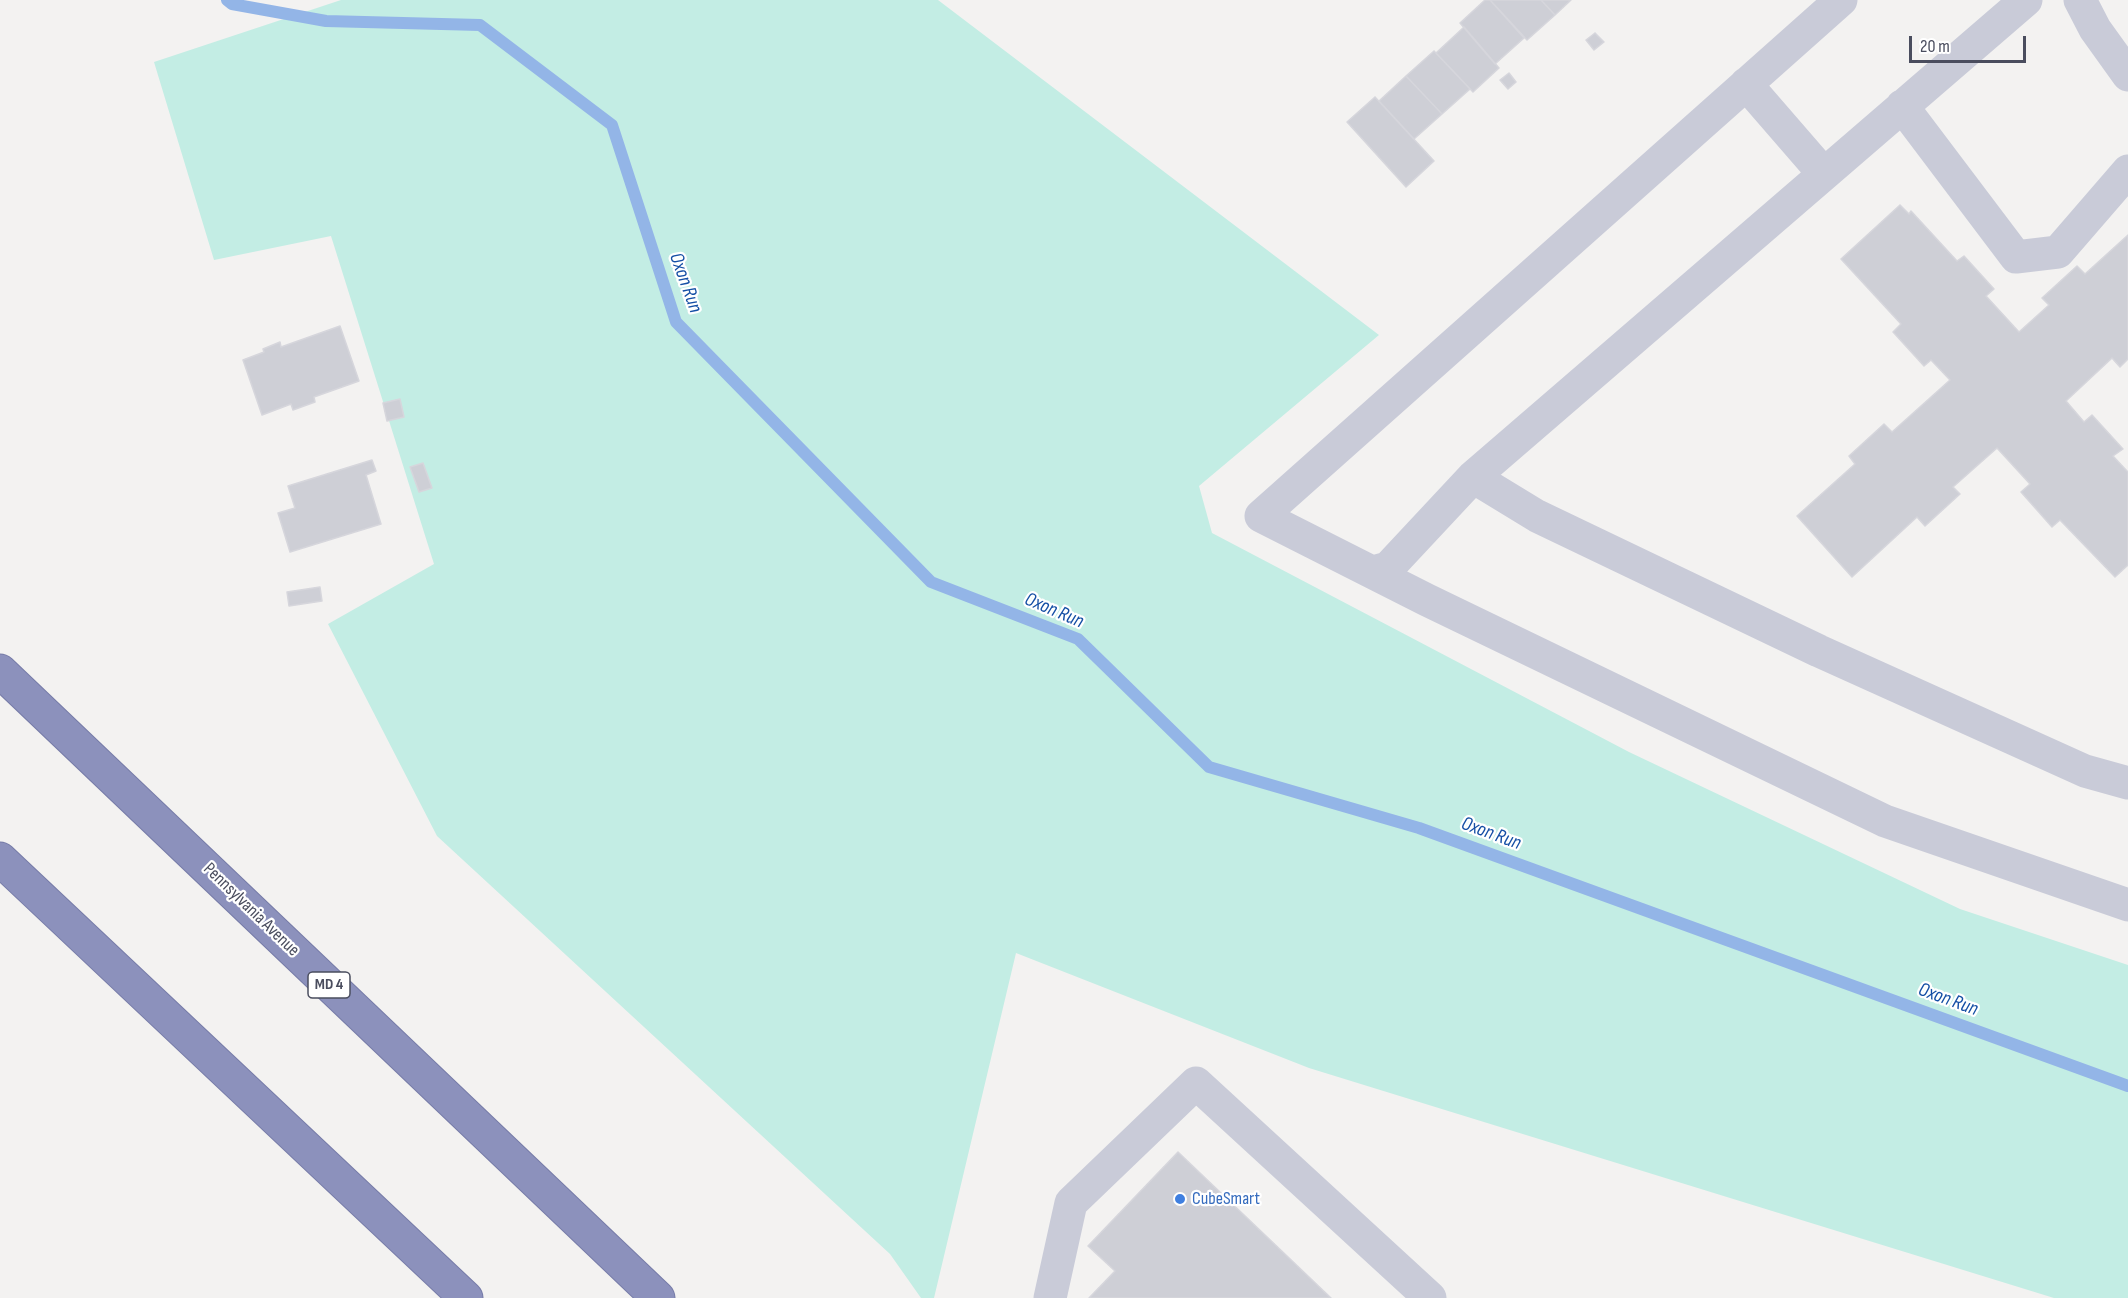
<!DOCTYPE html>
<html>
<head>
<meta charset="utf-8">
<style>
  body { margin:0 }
  #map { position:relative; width:2128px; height:1298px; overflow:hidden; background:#f3f2f1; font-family:"Sofia Sans Condensed",sans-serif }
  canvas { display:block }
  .scale { position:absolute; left:1909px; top:36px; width:117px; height:27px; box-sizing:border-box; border:3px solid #4a4d5e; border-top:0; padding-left:8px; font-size:18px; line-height:21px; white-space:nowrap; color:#4a4d5e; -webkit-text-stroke:4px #fff; paint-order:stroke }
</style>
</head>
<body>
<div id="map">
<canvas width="2128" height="1298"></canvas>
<div class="scale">20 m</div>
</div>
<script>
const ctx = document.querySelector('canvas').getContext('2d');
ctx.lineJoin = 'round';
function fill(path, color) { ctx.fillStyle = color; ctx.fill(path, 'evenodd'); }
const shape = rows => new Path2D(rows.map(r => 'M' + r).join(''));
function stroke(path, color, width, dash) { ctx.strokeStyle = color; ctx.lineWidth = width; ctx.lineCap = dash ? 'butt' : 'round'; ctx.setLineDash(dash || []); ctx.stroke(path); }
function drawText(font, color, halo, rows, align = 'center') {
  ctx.font = font + ' "Sofia Sans Condensed",sans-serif'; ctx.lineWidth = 4.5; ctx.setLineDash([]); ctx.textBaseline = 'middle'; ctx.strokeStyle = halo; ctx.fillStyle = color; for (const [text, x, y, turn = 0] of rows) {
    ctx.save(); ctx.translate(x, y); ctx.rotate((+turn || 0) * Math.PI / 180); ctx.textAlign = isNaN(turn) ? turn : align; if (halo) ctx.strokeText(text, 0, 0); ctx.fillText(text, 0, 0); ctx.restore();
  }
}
fill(shape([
  [341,0,938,0,1379,335,1199,486,1212,533,1629,752,1960,909,2128,965,2128,1298,2054,1298,1309,1068,1016,953,934,1298,921,1298,890,1254,437,836,328,624,434,564,331,236,214,260,154,62]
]), '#c3ede4');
stroke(shape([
  [227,0,232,4,326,21,480,25,612,125,676,322,931,582,1078,639,1209,767,1419,828,2128,1086]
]), '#93b5e7', 12);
const building = shape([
  [1485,0,1490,0,1524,38,1495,64,1460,23,1485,0],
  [1490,0,1541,0,1555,15,1527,40,1490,0],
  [1541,0,1571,0,1555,15,1541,0],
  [1464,27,1499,68,1473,92,1436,53,1464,27],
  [1595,33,1604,42,1594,50,1586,40,1595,33],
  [1434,51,1470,89,1442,114,1406,76,1434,51],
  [1509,73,1516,82,1508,89,1500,80,1509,73],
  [1406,76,1442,114,1414,139,1379,101,1406,76],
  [1375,97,1434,161,1406,187,1347,122,1375,97],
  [1900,205,1909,214,1911,211,1957,261,1964,256,1994,289,1986,296,2019,332,2049,305,2042,298,2077,266,2085,274,2128,235,2128,359,2120,367,2112,358,2066,401,2084,422,2092,415,2123,449,2113,456,2128,472,2128,565,2115,577,2060,520,2052,527,2021,492,2030,484,1997,448,1953,487,1960,494,1925,526,1917,517,1852,577,1797,516,1855,464,1849,456,1884,424,1892,432,1950,380,1931,360,1924,366,1893,332,1901,324,1841,259,1900,205],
  [340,326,359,381,314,397,315,402,293,410,291,404,262,415,243,360,264,352,263,349,280,342,281,347,340,326],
  [400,399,404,417,387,421,383,403,400,399],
  [372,460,376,471,366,475,381,524,290,552,278,513,295,508,288,486,372,460],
  [423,463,432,488,419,492,410,467,423,463],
  [320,587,322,601,289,606,287,592,320,587],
  [1178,1152,1331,1298,1089,1298,1115,1271,1088,1246,1178,1152]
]);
fill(building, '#cecfd6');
stroke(building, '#d6d6dc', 1.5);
const highway = shape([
  [0,671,658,1298],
  [0,859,466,1298]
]);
stroke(highway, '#777ca8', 35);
stroke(shape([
  [1841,0,1261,516,1427,600,1885,821,2128,905],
  [2080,0,2095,29,2128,75],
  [1746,84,1824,174],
  [1902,106,2016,257,2058,252,2128,171],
  [1473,477,1537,516,1819,651,2085,771,2128,783],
  [1373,572,1388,568,1473,477,2026,0],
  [1050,1298,1071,1203,1196,1083,1430,1298]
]), '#c9cbd8', 33);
stroke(highway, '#8c91bc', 33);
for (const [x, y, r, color] of [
  [1180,1199,6,"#3f7fe0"]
]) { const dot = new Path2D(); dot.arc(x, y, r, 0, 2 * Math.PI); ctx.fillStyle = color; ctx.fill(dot); stroke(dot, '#fff', 2); }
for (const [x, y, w] of [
  [329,985,42]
]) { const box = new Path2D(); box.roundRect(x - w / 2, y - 13, w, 26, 4.5); ctx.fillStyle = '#fff'; ctx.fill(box); stroke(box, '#4a4d5e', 1.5); }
drawText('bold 16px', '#4a4d5e', null, [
  ["MD 4",329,985]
]);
drawText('18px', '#4a4d5e', '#fff', [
  ["Pennsylvania Avenue",251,910,44]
]);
drawText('18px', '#366cbe', '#fff', [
  ["CubeSmart",1192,1199]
], 'left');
drawText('italic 20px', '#154fa5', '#fff', [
  ["Oxon Run",685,283,70],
  ["Oxon Run",1054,611,23],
  ["Oxon Run",1491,834,20],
  ["Oxon Run",1948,1000,20]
]);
</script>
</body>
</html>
